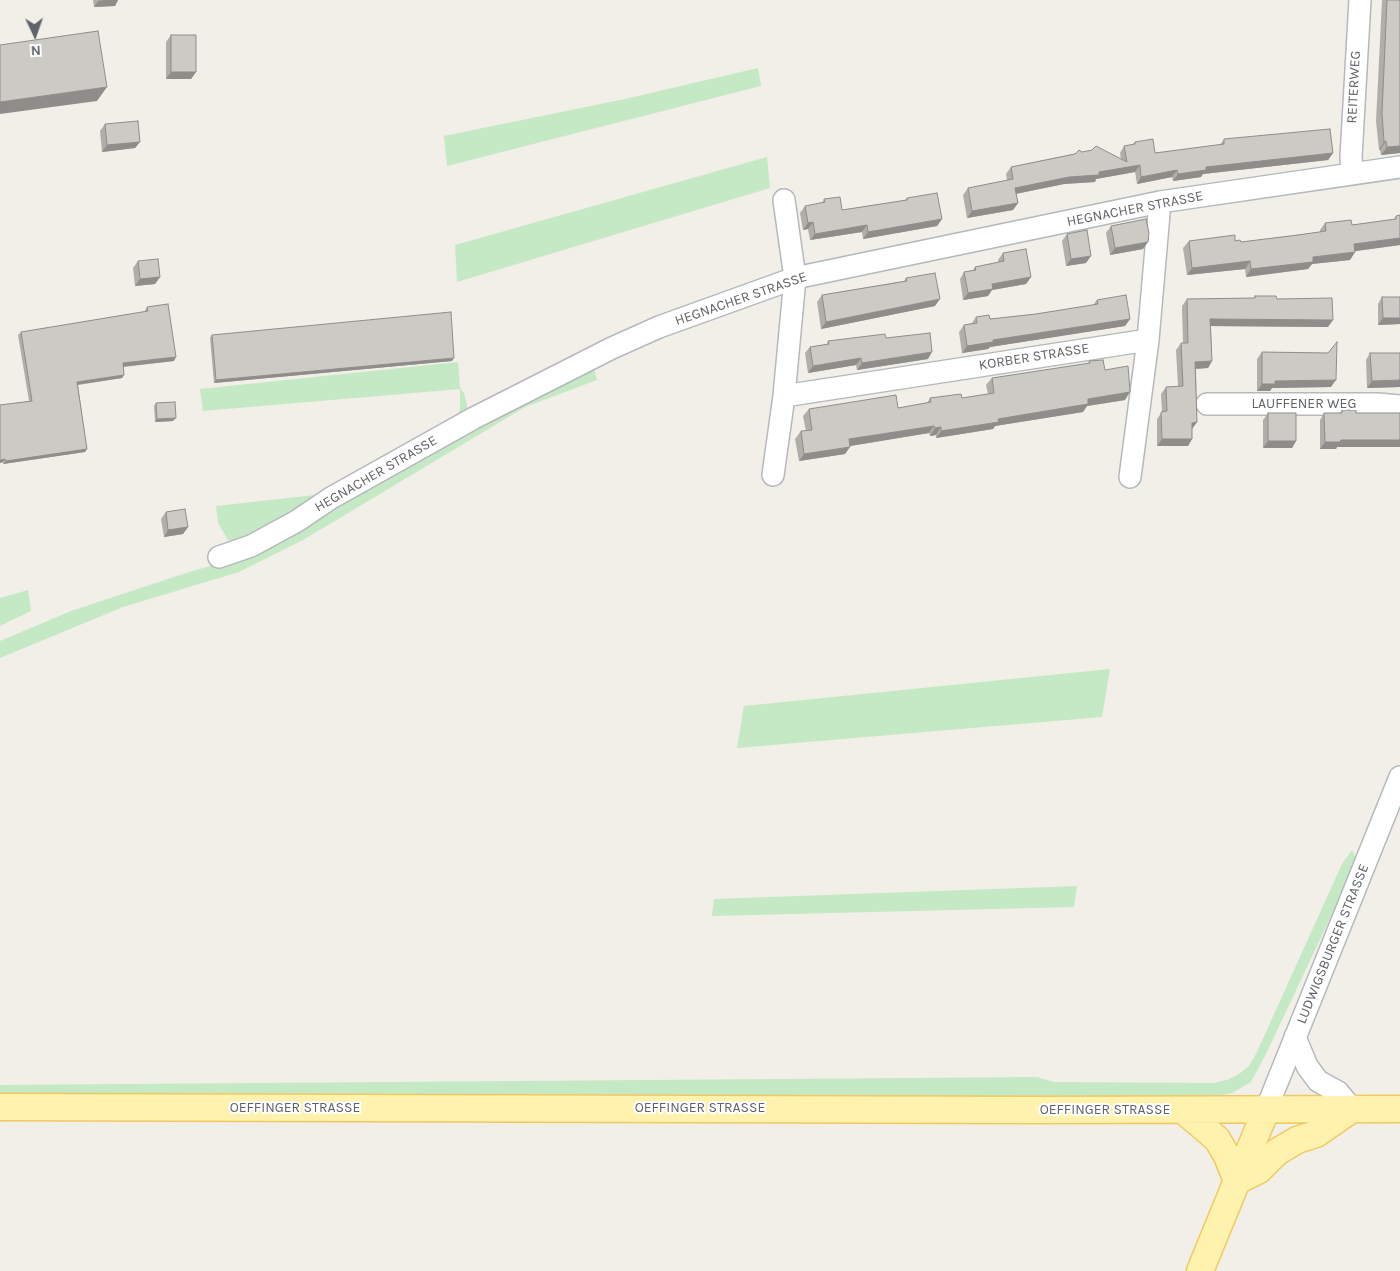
<!DOCTYPE html>
<html>
<head>
<meta charset="utf-8">
<style>
  body { margin:0 }
  #map { position:relative; width:1400px; height:1271px; overflow:hidden; background:#f1efe8; font-family:Karla,sans-serif }
  canvas { display:block }
  .north { position:absolute; left:10px; top:10px; width:50px; height:50px; -webkit-text-stroke:4px #fff; paint-order:stroke; rotate:177deg; font-size:14px; font-weight:700; line-height:20px; text-align:center; color:#5f6368 }
  .north::after { content:''; display:block; margin:auto; width:18px; height:22px; background:#5f6368; clip-path:polygon(50% 0,100% 100%,50% 72%,0 100%) }
</style>
</head>
<body>
<div id="map">
<canvas width="1400" height="1271"></canvas>
<div class="north">N</div>
</div>
<script>
const ctx = document.querySelector('canvas').getContext('2d');
ctx.lineJoin = 'round';
function fill(path, color) { ctx.fillStyle = color; ctx.fill(path, 'evenodd'); }
const shape = rows => new Path2D(rows.map(r => 'M' + r).join(''));
function stroke(path, color, width, dash) { ctx.strokeStyle = color; ctx.lineWidth = width; ctx.lineCap = dash ? 'butt' : 'round'; ctx.setLineDash(dash || []); ctx.stroke(path); }
function drawText(font, color, halo, rows, align = 'center') {
  ctx.font = font + ' Karla,sans-serif'; ctx.lineWidth = 4; ctx.setLineDash([]); ctx.textBaseline = 'middle'; ctx.strokeStyle = halo; ctx.fillStyle = color; for (const [text, x, y, turn = 0] of rows) {
    ctx.save(); ctx.translate(x, y); ctx.rotate((+turn || 0) * Math.PI / 180); ctx.textAlign = isNaN(turn) ? turn : align; if (halo) ctx.strokeText(text, 0, 0); ctx.fillText(text, 0, 0); ctx.restore();
  }
}
fill(shape([
  [758,68,761,86,447,166,444,136,625,99],
  [767,157,770,188,457,282,455,245],
  [592,361,597,380,525,407,303,540,239,572,123,607,0,658,0,641,71,611,186,573,245,556],
  [458,362,460,388,464,393,469,414,237,543,228,540,218,523,216,506,315,495,413,444,454,421,460,410,460,389,203,411,200,389],
  [28,590,31,611,0,626,0,598],
  [1110,669,1102,717,737,748,744,706],
  [1352,850,1357,861,1265,1056,1251,1082,1232,1093,1205,1098,0,1101,0,1085,1037,1077,1054,1082,1213,1083,1227,1080,1239,1074,1249,1066,1256,1054,1342,864],
  [1077,886,1074,907,712,916,714,899]
]), '#c5e8c5');
const minor = shape([
  [1352,174,1351,157,1360,0],
  [784,396,1148,340,1160,202],
  [1207,404,1378,404,1400,406],
  [773,475,784,396,795,278,784,200],
  [1130,477,1148,340],
  [219,557,251,546,297,521,331,498,474,418,612,348,659,327,795,278,1160,202,1400,167],
  [1295,1037,1307,1066,1318,1081,1338,1092,1352,1109],
  [1266,1110,1400,777]
]);
const major = shape([
  [0,1107,1036,1110,1400,1109],
  [1183,1110,1217,1139,1227,1156,1237,1181],
  [1237,1181,1259,1170,1277,1152,1297,1140,1316,1134,1352,1109],
  [1200,1271,1266,1110]
]);
stroke(minor, '#b5b8bc', 24);
stroke(major, '#f2c960', 29);
stroke(minor, '#fff', 21);
stroke(major, '#fff2af', 26);
fill(shape([
  [93,0,118,0,115,6,94,7],
  [1382,0,1400,0,1400,153,1381,155,1380,150,1379,150,1376,121],
  [171,35,196,72,191,79,166,79,166,42],
  [105,124,140,142,135,148,102,152,100,131],
  [1224,139,1333,153,1328,160,1203,174,1201,177,1173,181,1172,177,1137,184,1135,172,1096,179,1095,182,1064,184,1016,194,1018,203,1013,210,967,218,963,195,968,188,1007,180,1006,174,1011,167,1082,152,1121,159,1120,153,1124,146,1133,144,1135,142,1155,153,1220,145],
  [907,198,942,219,937,226,863,239,862,232,810,240,808,229,803,230,800,213,805,206,822,203,824,199,842,210,905,200],
  [1400,215,1400,245,1355,251,1355,252,1350,260,1312,264,1308,269,1246,277,1245,269,1187,275,1183,248,1189,241,1235,241,1241,242,1320,232,1320,230,1325,223,1352,225,1394,219,1396,216],
  [1111,226,1143,249,1110,255,1106,233],
  [1067,234,1086,263,1066,266,1062,241],
  [1003,253,1031,277,1026,284,992,290,988,296,963,300,960,279,964,272,973,270,975,267,998,262,998,260],
  [138,261,160,277,155,284,135,286,133,268],
  [906,278,935,306,821,329,817,302,822,295,904,281],
  [1255,296,1277,299,1328,327,1211,326,1212,361,1208,368,1196,369,1197,422,1192,429,1192,439,1188,446,1157,446,1157,419,1162,412,1161,394,1166,387,1178,386,1176,350,1181,343,1183,343,1182,306,1187,299,1254,298],
  [1382,297,1400,297,1400,324,1378,325,1378,304],
  [1097,300,1130,319,1125,326,990,347,988,349,962,353,959,332,964,325,972,323,976,317,990,319,1036,314,1093,305],
  [147,307,174,361,123,367,124,375,122,378,78,385,87,449,85,452,3,464,3,462,0,463,0,405,29,401,18,335,21,332,145,312,145,310],
  [212,335,452,361,214,383,210,338],
  [886,338,928,359,857,370,856,365,808,373,805,353,810,347,827,344,828,341],
  [1262,352,1328,353,1331,387,1272,388,1270,391,1257,391,1257,359],
  [1370,353,1400,353,1400,387,1367,388,1366,360],
  [1089,361,1105,370,1125,400,1087,406,1083,412,995,426,993,429,936,438,936,435,930,436,929,433,850,446,845,454,799,461,795,439,801,431,806,431,803,416,809,409,898,408,927,403,930,398,962,398,988,394,986,385,992,378,1088,364],
  [156,403,173,421,155,422,154,406],
  [1342,410,1337,447,1336,449,1320,449,1320,420,1324,413,1340,413],
  [1268,413,1296,441,1292,448,1263,448,1263,420],
  [166,512,188,527,183,534,164,537,161,519]
]), '#afaea9');
fill(shape([
  [104,0,118,0,115,6,94,7,98,1],
  [171,72,196,72,191,79,166,79],
  [107,87,97,101,0,114,0,102],
  [1386,141,1380,150,1379,150,1384,142],
  [140,142,135,148,102,152,107,145],
  [1400,146,1400,153,1381,155,1387,147],
  [1333,153,1328,160,1203,174,1201,177,1173,181,1178,174,1206,167],
  [1140,165,1135,172,1096,179,1095,182,1064,184,1010,195,1015,188,1069,177],
  [1177,170,1172,177,1137,184,1141,177],
  [1018,203,1013,210,967,218,972,211],
  [942,219,937,226,863,239,868,232],
  [813,222,808,229,803,230,808,223],
  [867,225,862,232,810,240,815,234],
  [1400,238,1400,245,1349,252,1354,244],
  [1148,242,1143,249,1110,255,1115,248],
  [1355,252,1350,260,1312,264,1308,269,1246,277,1251,269,1313,257],
  [1091,256,1086,263,1066,266,1071,259],
  [1250,261,1245,269,1187,275,1192,268],
  [160,277,155,284,135,286,140,279],
  [1031,277,1026,284,992,290,988,296,963,300,968,293,992,284],
  [940,299,935,306,821,329,826,322],
  [1383,318,1400,318,1400,324,1378,325],
  [1130,319,1125,326,990,347,988,349,962,353,967,346,993,340],
  [1210,319,1333,320,1328,327,1205,326],
  [932,352,928,359,857,370,862,363],
  [176,357,174,361,120,367,123,363],
  [454,358,452,361,214,383,216,380],
  [861,358,856,365,808,373,813,366],
  [1212,361,1208,368,1191,369,1195,362],
  [124,375,122,378,75,385,77,382],
  [1336,380,1331,387,1272,388,1270,391,1257,391,1262,384,1275,381],
  [1400,380,1400,387,1367,388,1372,381],
  [1130,392,1125,400,1087,406,1083,412,995,426,993,429,936,438,941,431,1088,399],
  [176,418,173,421,155,422,157,419],
  [1197,422,1192,429,1192,423],
  [934,426,929,433,844,447,849,439],
  [941,427,936,435,930,436,935,428],
  [1162,439,1192,439,1188,446,1157,446],
  [1341,440,1400,440,1400,447,1337,447,1336,449,1320,449,1325,442],
  [1268,441,1296,441,1292,448,1263,448],
  [850,447,845,454,799,461,804,454],
  [87,449,85,452,3,464,6,461],
  [5,459,3,462,0,463,0,460],
  [188,527,183,534,164,537,168,530]
]), '#8f8d8a');
const building = shape([
  [1387,0,1400,0,1400,146,1387,147,1386,141,1384,142,1382,113,1387,0],
  [98,31,107,87,0,102,0,45,98,31],
  [171,35,196,35,196,72,171,72,171,35],
  [138,121,140,142,107,145,105,124,138,121],
  [1330,129,1333,153,1206,167,1206,170,1178,174,1177,170,1141,177,1140,165,1099,172,1099,175,1069,177,1015,188,1018,203,972,211,968,188,1013,179,1011,167,1075,154,1079,150,1082,152,1092,150,1096,146,1127,162,1124,146,1135,144,1135,142,1153,139,1155,153,1224,144,1224,139,1330,129],
  [937,193,942,219,868,232,867,225,815,234,813,222,808,223,805,206,825,202,824,199,840,197,842,210,907,200,907,198,937,193],
  [1400,215,1400,238,1354,244,1355,252,1313,257,1313,262,1251,269,1250,261,1192,268,1189,241,1235,235,1235,241,1240,240,1241,242,1298,235,1326,231,1325,223,1351,220,1352,225,1396,219,1396,216,1400,215],
  [1146,219,1149,233,1148,242,1115,248,1111,226,1146,219],
  [1087,230,1091,256,1071,259,1067,234,1087,230],
  [1026,249,1031,277,992,284,993,289,968,293,964,272,976,270,975,267,1004,261,1003,253,1026,249],
  [158,259,160,277,140,279,138,261,158,259],
  [935,273,940,299,826,322,822,295,907,281,906,278,935,273],
  [1126,295,1130,319,993,340,993,342,967,346,964,325,977,323,976,317,989,315,990,319,1036,314,1098,304,1097,300,1126,295],
  [1255,296,1276,296,1277,299,1332,298,1333,320,1210,319,1212,361,1195,362,1197,422,1192,423,1192,439,1162,439,1161,412,1167,411,1166,387,1183,386,1181,343,1188,343,1187,299,1255,298,1255,296],
  [1382,297,1400,297,1400,318,1383,318,1382,297],
  [168,304,176,357,123,363,124,375,77,382,87,449,6,461,5,459,0,460,0,405,32,401,21,332,148,311,147,307,168,304],
  [451,312,454,358,216,380,212,335,451,312],
  [930,333,932,352,862,363,861,358,813,366,810,347,829,344,828,341,885,334,886,338,930,333],
  [1337,342,1336,380,1275,381,1275,384,1262,384,1262,352,1328,353,1337,342],
  [1370,353,1400,353,1400,380,1372,381,1370,353],
  [1103,360,1105,370,1128,366,1130,392,1088,399,1088,404,998,419,999,422,941,431,941,427,935,428,934,426,849,439,850,447,804,454,801,431,812,430,809,409,896,395,898,408,931,402,930,398,961,394,962,398,994,393,992,378,1090,363,1089,361,1103,360],
  [175,402,176,418,157,419,156,403,175,402],
  [1342,410,1356,410,1356,413,1400,413,1400,440,1341,440,1340,442,1325,442,1324,413,1342,413,1342,410],
  [1268,413,1296,413,1296,441,1268,441,1268,413],
  [185,509,188,527,168,530,166,512,185,509]
]);
fill(building, '#cccac5');
stroke(building, '#8f8d8a', 1);
drawText('14px', '#5f6368', '#fff', [
  ["REITERWEG",1354,87,-87],
  ["HEGNACHER STRASSE",1135,209,-11],
  ["HEGNACHER STRASSE",741,299,-19],
  ["KORBER STRASSE",1034,357,-9],
  ["LAUFFENER WEG",1304,404],
  ["HEGNACHER STRASSE",376,474,-30],
  ["LUDWIGSBURGER STRASSE",1333,944,-68],
  ["OEFFINGER STRASSE",295,1108],
  ["OEFFINGER STRASSE",700,1108],
  ["OEFFINGER STRASSE",1105,1110]
]);
</script>
</body>
</html>
